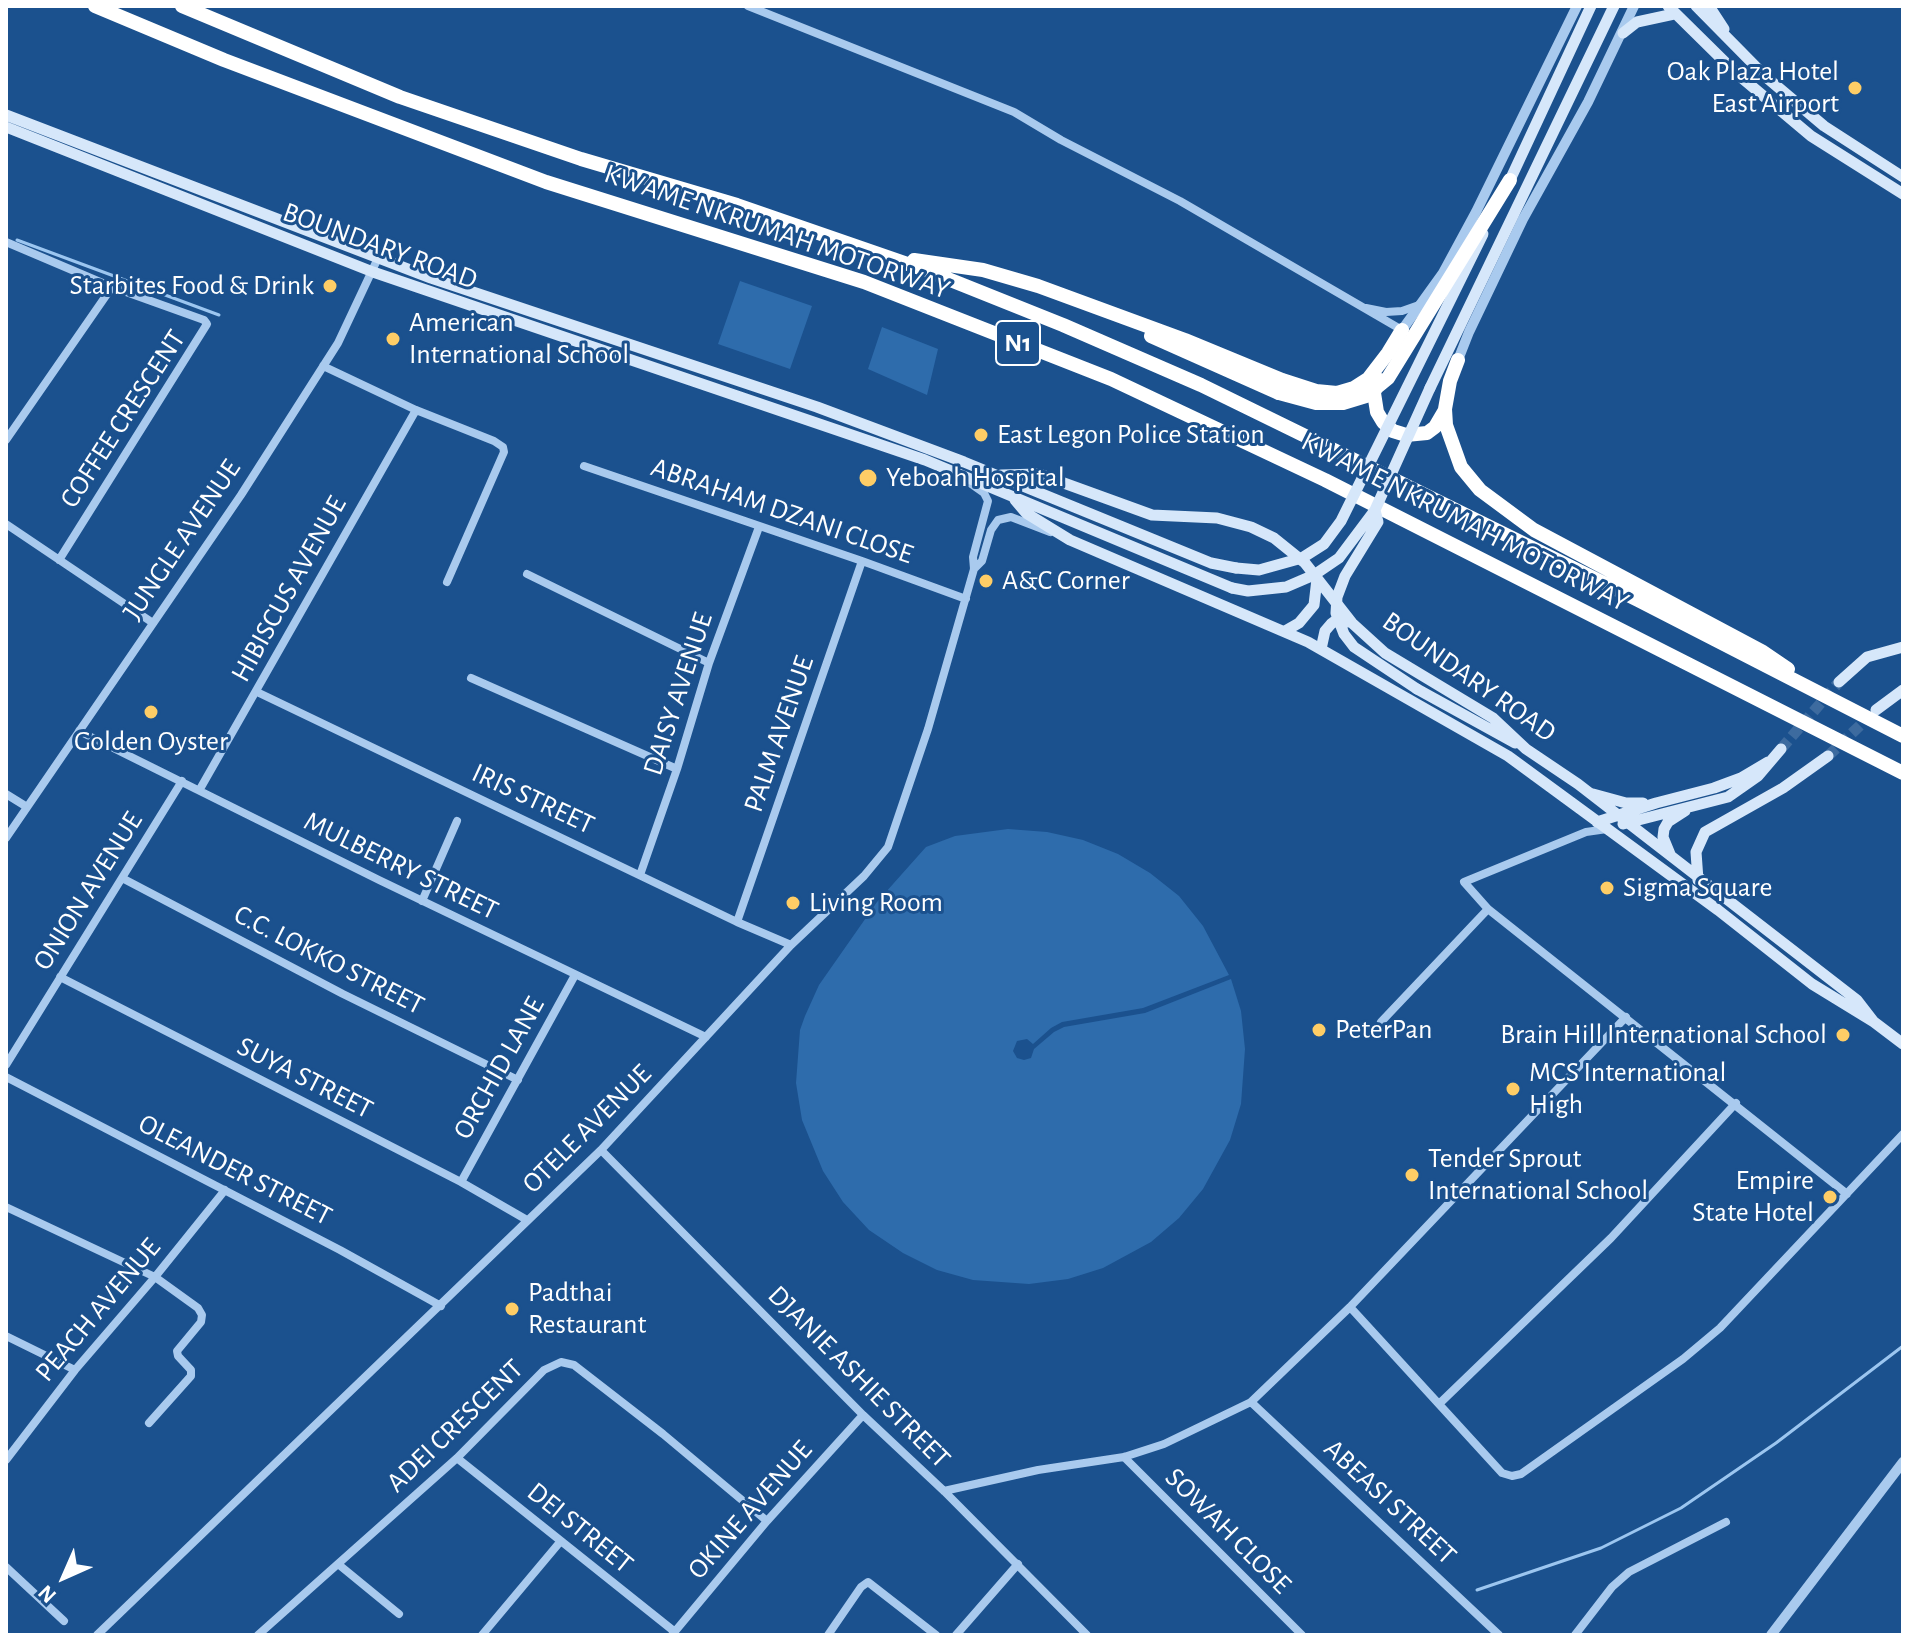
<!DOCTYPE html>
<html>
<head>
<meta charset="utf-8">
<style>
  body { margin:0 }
  #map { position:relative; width:1909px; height:1641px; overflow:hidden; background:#1b518e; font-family:"Alegreya Sans",sans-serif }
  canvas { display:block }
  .frame { position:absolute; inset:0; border:8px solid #fff; pointer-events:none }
  .north { position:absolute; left:24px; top:1537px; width:80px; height:80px; -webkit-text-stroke:6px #1b518e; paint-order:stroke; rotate:225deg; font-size:22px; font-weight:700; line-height:32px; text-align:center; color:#fff }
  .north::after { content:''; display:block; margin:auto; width:28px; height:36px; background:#fff; clip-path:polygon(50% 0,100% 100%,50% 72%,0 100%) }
</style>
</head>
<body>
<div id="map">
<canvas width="1909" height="1641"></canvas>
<div class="frame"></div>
<div class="north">N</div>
</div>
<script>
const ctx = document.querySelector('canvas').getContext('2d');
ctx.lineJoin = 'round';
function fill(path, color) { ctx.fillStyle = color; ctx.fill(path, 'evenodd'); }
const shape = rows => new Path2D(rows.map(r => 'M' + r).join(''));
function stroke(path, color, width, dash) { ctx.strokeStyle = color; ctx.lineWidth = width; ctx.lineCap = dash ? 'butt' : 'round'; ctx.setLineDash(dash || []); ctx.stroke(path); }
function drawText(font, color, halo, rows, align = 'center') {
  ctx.font = font + ' "Alegreya Sans",sans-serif'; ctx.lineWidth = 6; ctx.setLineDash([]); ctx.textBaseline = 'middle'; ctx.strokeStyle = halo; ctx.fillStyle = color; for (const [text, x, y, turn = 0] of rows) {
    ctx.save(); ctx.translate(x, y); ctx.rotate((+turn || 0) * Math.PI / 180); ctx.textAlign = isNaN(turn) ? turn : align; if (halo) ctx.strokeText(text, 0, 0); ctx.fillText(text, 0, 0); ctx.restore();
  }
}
fill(shape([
  [740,281,812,306,790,369,718,344],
  [882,327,938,349,927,395,868,369],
  [1008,829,1047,832,1083,840,1118,854,1150,873,1179,896,1203,926,1229,975,1143,1008,1062,1022,1051,1028,1033,1044,1027,1039,1017,1041,1013,1051,1017,1058,1024,1060,1031,1058,1034,1049,1054,1032,1064,1027,1145,1013,1231,979,1241,1011,1245,1049,1241,1104,1230,1140,1203,1189,1179,1218,1151,1242,1103,1268,1068,1279,1029,1284,973,1280,937,1270,903,1253,869,1230,843,1202,823,1171,802,1120,796,1083,800,1030,805,1016,819,985,877,902,926,847,955,836]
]), '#2e6cac');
stroke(shape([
  [17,240,219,315],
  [1477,1590,1601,1548,1681,1508,1776,1443,1903,1346]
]), '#9cc6f0', 3);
stroke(shape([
  [1781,749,1839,682],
  [1828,756,1871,715]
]), '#3d6b9f', 11, [11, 5.5]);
stroke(shape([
  [748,6,1014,112,1061,140,1180,201,1402,330],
  [6,242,112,287,204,320,207,324,59,560],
  [1366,308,1386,312,1402,311,1419,305],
  [323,366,416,410,494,441,503,447,504,452,447,582],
  [6,440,112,287],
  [584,466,862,561,966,599],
  [6,524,153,623],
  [974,569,982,561,991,530,998,520,1011,517,1050,532],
  [527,574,709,663],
  [471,678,677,769],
  [257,692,737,922,791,945],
  [79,731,379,880,706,1037],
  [200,789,416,410],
  [6,794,27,807],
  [1607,829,1586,832,1464,882,1488,909,1847,1194],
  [6,838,241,495,338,343,378,258],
  [640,875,677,769,709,663,759,527],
  [122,878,343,994,518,1080],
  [422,901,457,821],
  [737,922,862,561],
  [60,977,461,1182,527,1220],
  [1381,1022,1488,909],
  [6,1065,182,781],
  [6,1077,340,1250,441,1306],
  [601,1150,863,1415,944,1491,1087,1635],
  [461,1182,575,975],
  [6,1207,155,1277,198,1308,202,1315,201,1322,177,1351,178,1356,191,1370,191,1376,149,1423],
  [1350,1307,1502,1473,1512,1476,1521,1474,1683,1359,1720,1328,1903,1134],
  [6,1336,75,1370],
  [1251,1402,1499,1635],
  [1439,1404,1611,1238,1736,1103],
  [1124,1457,1302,1635],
  [457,1458,675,1632],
  [6,1460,75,1370,155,1277,225,1190],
  [944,1491,1038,1470,1124,1457,1164,1444,1251,1402,1350,1307,1626,1017],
  [338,1564,399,1614],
  [6,1567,64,1621],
  [97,1635,601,1150,791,945,864,876,888,847,928,729,974,569,973,557,988,501,984,493,967,481],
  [258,1635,457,1458,544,1370,561,1362,574,1365,663,1434,767,1521],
  [482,1635,560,1542],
  [672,1635,767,1521,863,1415],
  [828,1635,861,1587,868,1582,936,1635],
  [956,1635,1018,1564],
  [1575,1635,1612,1587,1629,1572,1726,1522]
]), '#a9caee', 8);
stroke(shape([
  [1402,330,1443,273,1476,212,1577,6],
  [1458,360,1469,332,1523,219,1588,102,1634,6],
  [1771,1635,1903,1462]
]), '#a9caee', 10);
stroke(shape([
  [1668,6,1736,73,1811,136,1903,194],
  [1696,6,1766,77,1824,126,1903,177],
  [1709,6,1724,29],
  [1623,33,1637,22,1674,14],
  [6,115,431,278,817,407,964,462,1211,563,1236,568],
  [6,127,373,272,925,460,1232,588],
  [1510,180,1591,6],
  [1430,388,1614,6],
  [1001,475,1039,474,1152,515,1217,518,1251,527,1274,538,1305,563,1352,623,1385,653,1493,718,1526,749,1578,784,1857,1000,1874,1022],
  [1015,500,1026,513,1070,540,1308,642,1508,756,1718,910,1812,984,1874,1022,1903,1044],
  [1285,631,1299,623,1314,605,1317,579],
  [1321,649,1325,631,1331,624,1335,621,1348,622],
  [1839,682,1867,657,1903,647],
  [1417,689,1515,743],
  [1876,710,1903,690],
  [1593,794,1626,803,1643,803],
  [1597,822,1656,803,1714,788,1741,778,1768,762],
  [1623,824,1728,797,1758,776,1781,749],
  [1670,854,1663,837,1664,829,1668,822,1685,811],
  [1698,880,1696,852,1705,832,1783,788,1828,756]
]), '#d6e7fa', 11);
stroke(shape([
  [95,6,224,60,546,182,864,282,1111,379,1325,480,1903,773],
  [182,6,400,97,581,159,737,205,928,271,1063,325,1201,385,1336,451,1638,600,1903,736],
  [914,260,983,270,1038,286,1185,340,1282,380,1316,391,1337,393,1354,388,1368,379,1388,353,1402,330],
  [1151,336,1279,393],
  [1458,360,1450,381,1445,409,1446,425,1461,467,1480,490,1534,530,1763,652,1788,669],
  [1378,379,1374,393,1377,412,1383,422,1393,431,1406,435,1427,433,1435,427,1445,410]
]), '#fff', 14);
stroke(shape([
  [1375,510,1378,522,1345,576,1337,597,1336,613,1344,634,1354,647,1417,689],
  [1236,568,1259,570,1302,558,1324,544,1341,521,1483,234],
  [1232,588,1248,591,1286,587,1314,575,1339,558,1375,510,1430,388]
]), '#d6e7fa', 11);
stroke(shape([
  [1279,393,1316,403,1343,403,1366,396,1388,378,1510,180]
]), '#fff', 14);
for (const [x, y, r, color] of [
  [1855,88,8,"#fecd66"],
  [330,286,8,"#fecd66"],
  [393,339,8,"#fecd66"],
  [981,435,8,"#fecd66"],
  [868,478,10,"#fecd66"],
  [986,581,8,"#fecd66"],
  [151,712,8,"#fecd66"],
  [1607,888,8,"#fecd66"],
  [793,903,8,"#fecd66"],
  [1319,1030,8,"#fecd66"],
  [1843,1035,8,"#fecd66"],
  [1513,1089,8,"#fecd66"],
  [1412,1175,8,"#fecd66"],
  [1830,1197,8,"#fecd66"],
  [512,1309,8,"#fecd66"]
]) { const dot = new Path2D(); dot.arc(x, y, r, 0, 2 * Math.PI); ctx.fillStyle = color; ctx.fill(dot); stroke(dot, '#1b518e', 3); }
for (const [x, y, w] of [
  [1018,343,44]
]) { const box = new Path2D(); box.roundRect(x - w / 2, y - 22, w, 44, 6); ctx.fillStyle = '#1b518e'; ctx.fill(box); stroke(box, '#fff', 2); }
drawText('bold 26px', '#fff', null, [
  ["N1",1018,343]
]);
drawText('28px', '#fff', '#1b518e', [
  ["Oak Plaza Hotel",1839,72,"right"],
  ["East Airport",1839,104,"right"],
  ["Starbites Food & Drink",314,286,"right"],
  ["American",409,323],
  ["International School",409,355],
  ["East Legon Police Station",997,435],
  ["Yeboah Hospital",886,478],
  ["A&C Corner",1002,581],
  ["Golden Oyster",151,742,"center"],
  ["Sigma Square",1623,888],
  ["Living Room",809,903],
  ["PeterPan",1335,1030],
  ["Brain Hill International School",1827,1035,"right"],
  ["MCS International",1529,1073],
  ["High",1529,1105],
  ["Tender Sprout",1428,1159],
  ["International School",1428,1191],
  ["Empire",1814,1181,"right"],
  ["State Hotel",1814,1213,"right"],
  ["Padthai",528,1293],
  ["Restaurant",528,1325]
], 'left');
drawText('28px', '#fff', '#1b518e', [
  ["KWAME NKRUMAH MOTORWAY",777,232,19],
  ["BOUNDARY ROAD",380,246,20],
  ["COFFEE CRESCENT",123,419,-57],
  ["ABRAHAM DZANI CLOSE",782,511,19],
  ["KWAME NKRUMAH MOTORWAY",1465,522,27],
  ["JUNGLE AVENUE",182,540,-56],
  ["HIBISCUS AVENUE",289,589,-61],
  ["BOUNDARY ROAD",1469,677,35],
  ["DAISY AVENUE",678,694,-72],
  ["PALM AVENUE",779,734,-71],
  ["IRIS STREET",533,799,25],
  ["MULBERRY STREET",401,866,26],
  ["ONION AVENUE",88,891,-58],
  ["C.C. LOKKO STREET",329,960,27],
  ["ORCHID LANE",499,1068,-61],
  ["SUYA STREET",305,1078,27],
  ["OTELE AVENUE",587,1129,-45],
  ["OLEANDER STREET",235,1170,27],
  ["PEACH AVENUE",98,1310,-50],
  ["DJANIE ASHIE STREET",859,1377,45],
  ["ADEI CRESCENT",455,1426,-44],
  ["ABEASI STREET",1390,1502,43],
  ["OKINE AVENUE",750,1510,-49],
  ["DEI STREET",580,1528,39],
  ["SOWAH CLOSE",1228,1531,45]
]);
</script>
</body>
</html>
